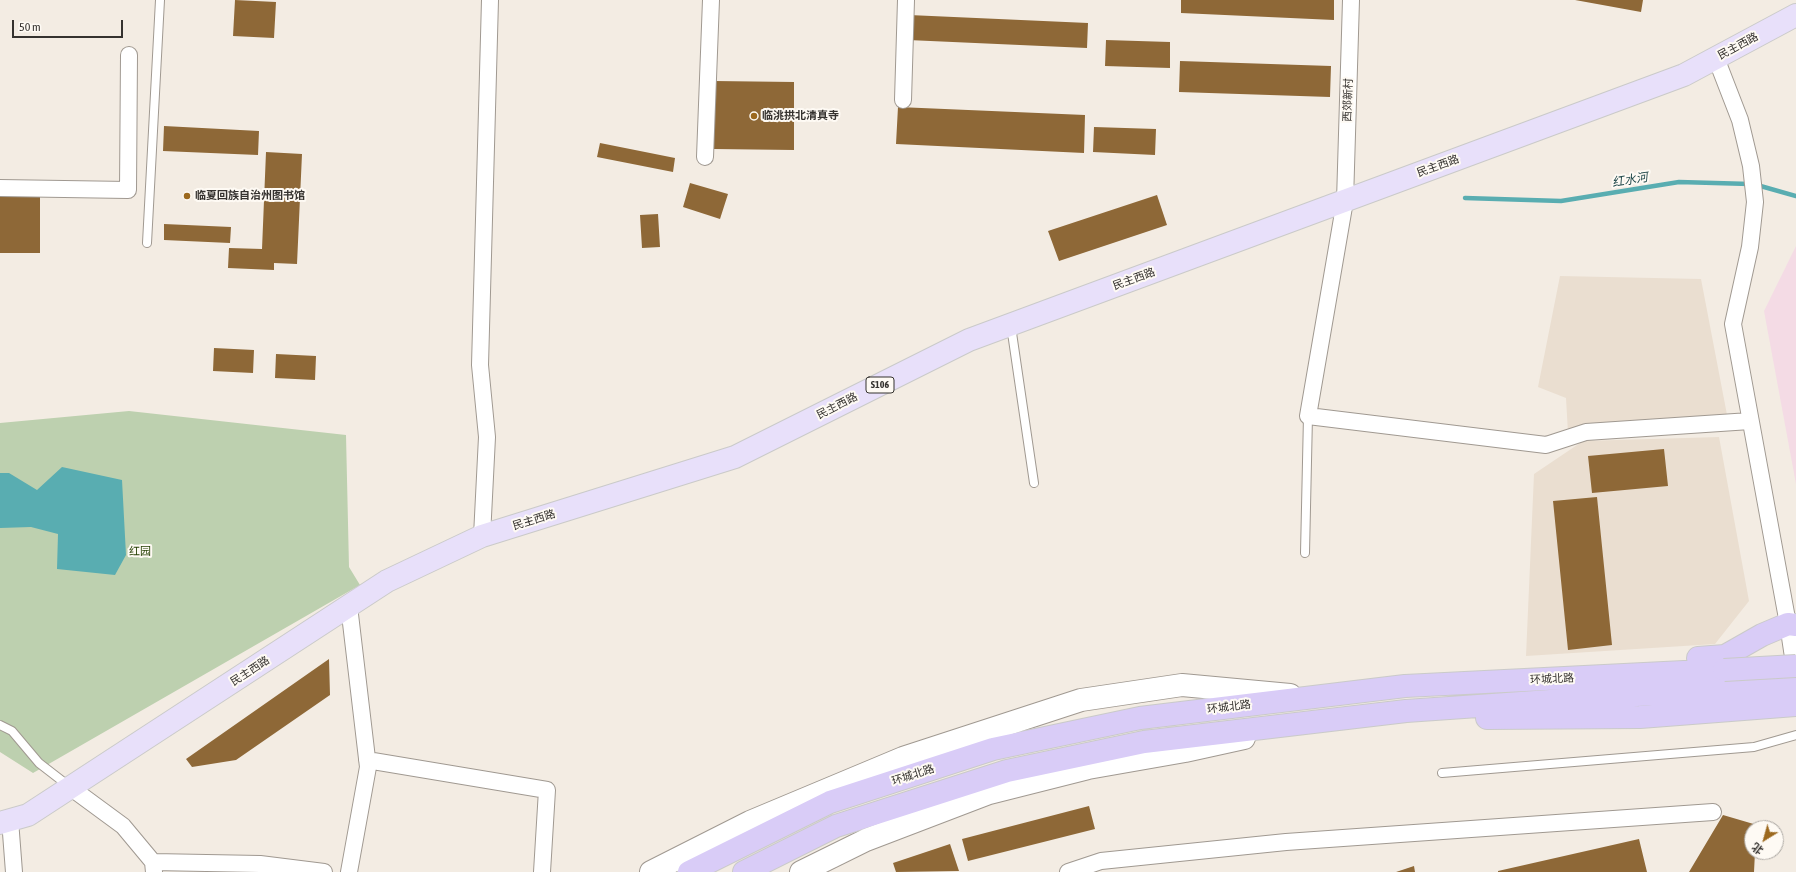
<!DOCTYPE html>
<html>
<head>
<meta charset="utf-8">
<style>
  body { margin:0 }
  #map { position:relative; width:1796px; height:872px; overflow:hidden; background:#f3ece3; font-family:"Asap Condensed","Noto Sans SC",sans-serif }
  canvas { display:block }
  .north { position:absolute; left:1744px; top:820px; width:40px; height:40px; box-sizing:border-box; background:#fefaf4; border:1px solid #aeaaa5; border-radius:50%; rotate:217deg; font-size:11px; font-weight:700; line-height:16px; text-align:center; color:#35322f }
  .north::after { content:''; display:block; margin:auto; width:14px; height:18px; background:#9c691f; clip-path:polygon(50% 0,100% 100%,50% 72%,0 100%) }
  .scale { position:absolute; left:12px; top:20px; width:111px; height:18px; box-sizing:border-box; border:2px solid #35322f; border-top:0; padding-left:5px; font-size:12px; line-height:14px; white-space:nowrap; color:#35322f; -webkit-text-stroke:3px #fefaf4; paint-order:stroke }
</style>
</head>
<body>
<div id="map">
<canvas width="1796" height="872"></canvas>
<div class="north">北</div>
<div class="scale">50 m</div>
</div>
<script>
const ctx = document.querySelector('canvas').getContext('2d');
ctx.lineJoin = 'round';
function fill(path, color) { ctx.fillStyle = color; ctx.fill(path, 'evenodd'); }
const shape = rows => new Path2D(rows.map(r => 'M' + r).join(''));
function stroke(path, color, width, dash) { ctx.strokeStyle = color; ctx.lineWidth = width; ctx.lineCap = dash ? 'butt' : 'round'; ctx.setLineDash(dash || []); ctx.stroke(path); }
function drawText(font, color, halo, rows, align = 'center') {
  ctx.font = font + ' "Asap Condensed","Noto Sans SC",sans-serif'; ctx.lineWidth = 4; ctx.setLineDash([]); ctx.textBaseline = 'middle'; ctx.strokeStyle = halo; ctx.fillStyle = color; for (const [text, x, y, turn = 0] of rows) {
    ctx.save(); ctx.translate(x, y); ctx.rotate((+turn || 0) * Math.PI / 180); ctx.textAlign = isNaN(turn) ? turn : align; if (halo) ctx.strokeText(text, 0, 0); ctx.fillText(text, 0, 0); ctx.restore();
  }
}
fill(shape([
  [1796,246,1796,484,1764,311]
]), '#f4dbe5');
fill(shape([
  [1560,276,1701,279,1728,420,1568,433,1566,398,1538,387],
  [1719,437,1749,601,1715,644,1526,656,1534,474,1583,441]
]), '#eaded0');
fill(shape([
  [129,411,346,435,349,567,360,585,33,773,0,752,0,423]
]), '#bdd0af');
fill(shape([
  [62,467,122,480,126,555,115,575,57,569,58,534,31,527,0,528,0,473,9,473,37,490]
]), '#59adb1');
stroke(shape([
  [1757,185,1796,196],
  [1465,198,1561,201,1679,182,1750,184]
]), '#59adb1', 4.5);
fill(shape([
  [235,0,276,2,274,38,233,36],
  [1181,0,1334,0,1334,20,1181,13],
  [1575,0,1643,0,1641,12],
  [909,15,1088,23,1087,48,908,40],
  [1106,40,1170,42,1170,68,1105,66],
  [1180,61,1331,66,1330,97,1179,92],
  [714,81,794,82,794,150,714,149],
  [898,107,1085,115,1084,153,896,144],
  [164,126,259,131,258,155,163,151],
  [1094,127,1156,129,1155,155,1093,152],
  [600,143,675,158,673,172,597,157],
  [266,152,302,154,297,264,274,263,274,270,228,268,229,248,262,249],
  [690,183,728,194,720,219,683,207],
  [1157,195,1167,225,1059,261,1048,231],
  [0,197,40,197,40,253,0,253],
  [658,214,660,247,642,248,640,215],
  [164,224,231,227,230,243,164,240],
  [214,348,254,350,253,373,213,371],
  [276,354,316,356,315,380,275,378],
  [1664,449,1668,486,1592,493,1588,456],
  [1597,497,1612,645,1568,650,1553,501],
  [329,659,330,695,236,760,192,767,186,759],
  [1089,806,1095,829,968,861,962,839],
  [1723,815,1757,825,1757,828,1752,828,1752,852,1755,852,1754,872,1689,872],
  [1639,839,1647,872,1498,872,1498,871],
  [950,844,959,871,896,872,893,863],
  [1414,866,1415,872,1396,872]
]), '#8e6837');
const lane = shape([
  [147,243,160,0],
  [1011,326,1034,483],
  [1305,553,1308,416],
  [0,725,12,731,39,763,70,787],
  [1442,773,1754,747,1796,735]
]);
const street = shape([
  [1351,0,1345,201,1308,416,1546,445,1586,432,1750,421],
  [1716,58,1740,120,1751,166,1755,202,1750,247,1733,324,1788,624,1796,677],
  [903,100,906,0],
  [705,157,711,0],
  [0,188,128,190,129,55],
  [482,536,487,437,480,365,490,0],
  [349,606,368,767,349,872],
  [367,760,547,790,542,872],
  [70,787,123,826,153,862,154,872],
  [10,820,14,872],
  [153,862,260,864,324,872],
  [1068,872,1101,861,1286,842,1713,812]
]);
const secondary = shape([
  [651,872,750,822,903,758,1081,700,1182,685,1290,695],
  [801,872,866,840,989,793,1088,768,1185,751,1244,738]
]);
const primary = shape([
  [0,823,28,815,387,581,482,536,735,457,969,340,1684,75,1796,15]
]);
const highway = shape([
  [1698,658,1725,656,1762,635,1788,624,1796,625],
  [1487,718,1640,717,1796,705],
  [689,872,830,802,993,749,1140,718,1405,686,1724,670],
  [744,872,836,826,1007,771,1144,742,1406,711,1796,684]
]);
stroke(lane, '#a09991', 10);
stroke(street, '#a09991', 18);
stroke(secondary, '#a09991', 24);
stroke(primary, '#cacac9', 24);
stroke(highway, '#cacac9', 24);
stroke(lane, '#fff', 8);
stroke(street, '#fff', 16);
stroke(secondary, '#fff', 22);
stroke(primary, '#e8e0fa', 22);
stroke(highway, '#d9ccf7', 22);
const highwayBridge = shape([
  [1724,670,1796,666]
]);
stroke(highwayBridge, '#cacac9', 24, []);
stroke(highwayBridge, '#d9ccf7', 22);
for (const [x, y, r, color] of [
  [754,116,4,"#9c691f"],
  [187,196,4,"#9c691f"]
]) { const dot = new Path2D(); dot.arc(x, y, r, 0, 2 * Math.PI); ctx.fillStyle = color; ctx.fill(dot); stroke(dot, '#fefaf4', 1.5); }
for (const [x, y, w] of [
  [880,385,28]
]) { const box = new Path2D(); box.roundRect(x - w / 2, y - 8, w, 16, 3); ctx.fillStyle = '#fefaf4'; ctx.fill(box); stroke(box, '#35322f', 1); }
drawText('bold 10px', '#35322f', null, [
  ["S106",880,385]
]);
drawText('11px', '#35322f', '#fefaf4', [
  ["民主西路",1738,46,-28],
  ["西郊新村",1348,100,-88],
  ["民主西路",1438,166,-20],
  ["民主西路",1134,279,-20],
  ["民主西路",837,406,-27],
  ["民主西路",534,520,-17],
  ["民主西路",250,671,-33],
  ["环城北路",1552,679,-3],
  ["环城北路",1229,707,-7],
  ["环城北路",913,775,-18]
]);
drawText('bold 11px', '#35322f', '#fefaf4', [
  ["临洮拱北清真寺",762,116],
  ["临夏回族自治州图书馆",195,196]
], 'left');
drawText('11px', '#264004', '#fefaf4', [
  ["红园",140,552]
]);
drawText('italic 12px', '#1e4648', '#fefaf4', [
  ["红水河",1630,180,-9]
]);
</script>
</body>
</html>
